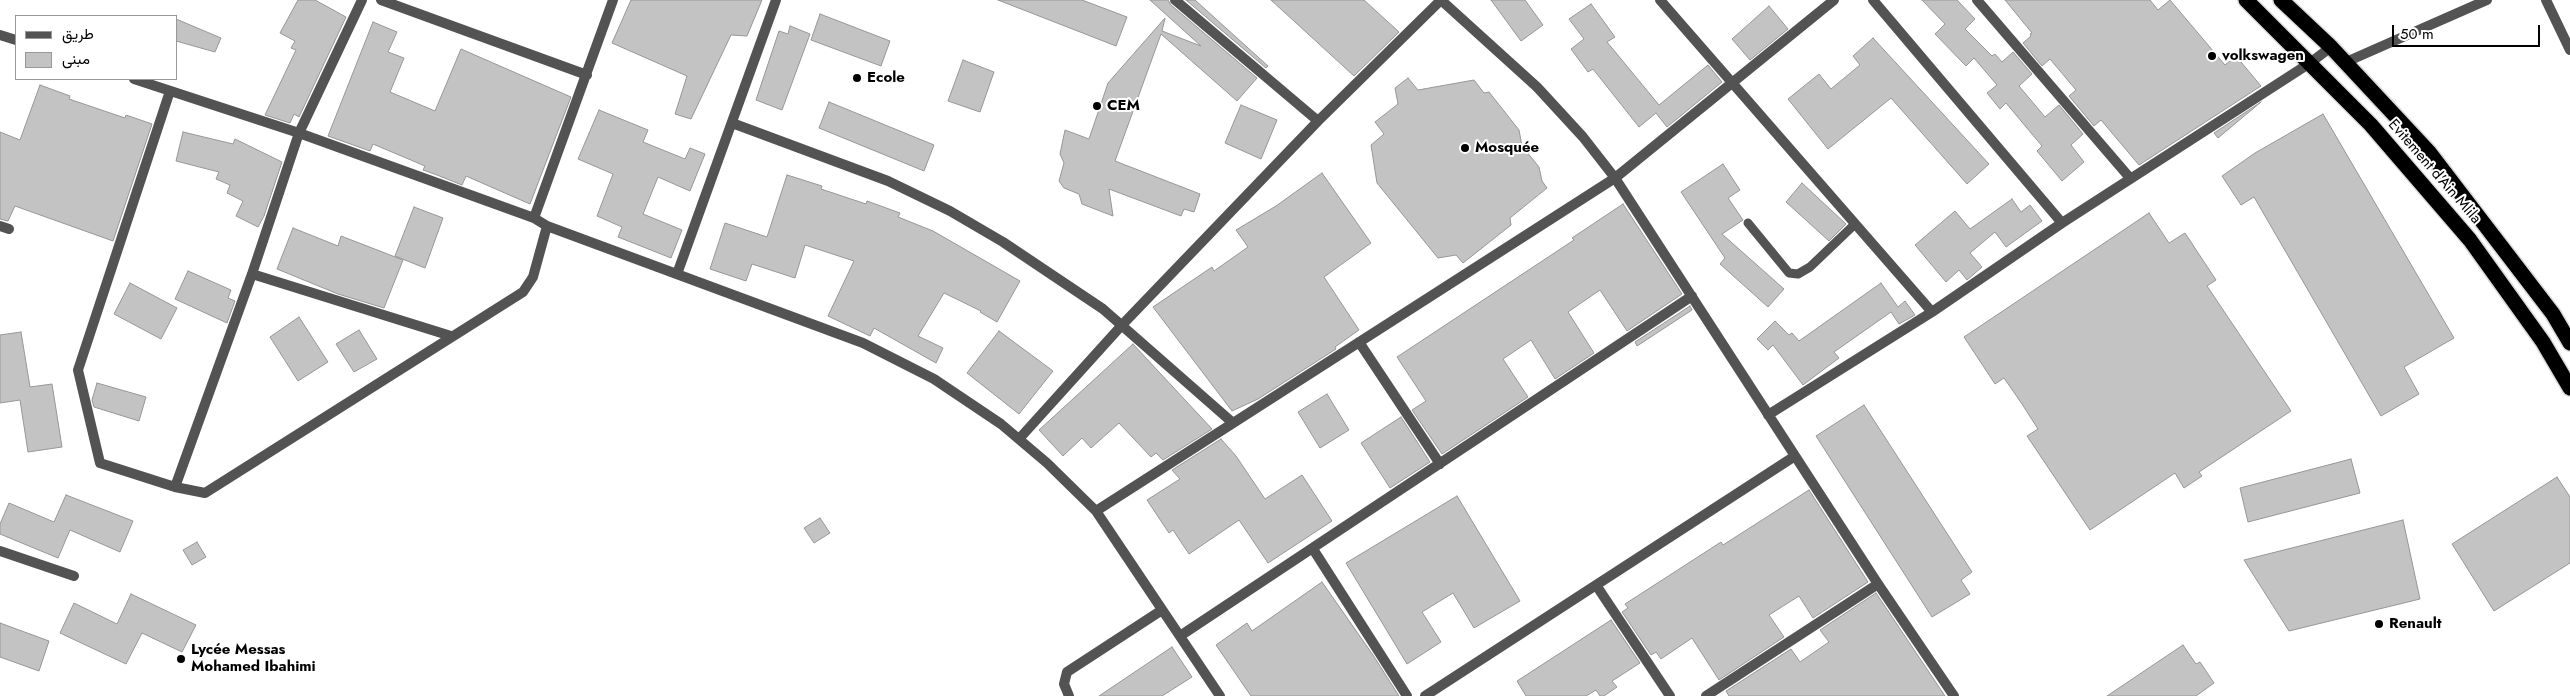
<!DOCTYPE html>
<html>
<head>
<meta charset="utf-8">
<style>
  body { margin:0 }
  #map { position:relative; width:2570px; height:696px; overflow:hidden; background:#fff; font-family:Jost,Vazirmatn,sans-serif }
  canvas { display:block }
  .legend { position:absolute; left:15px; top:15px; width:162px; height:65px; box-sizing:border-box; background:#fff; border:1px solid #999; margin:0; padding:6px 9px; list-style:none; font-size:15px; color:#000 }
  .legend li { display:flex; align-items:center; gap:10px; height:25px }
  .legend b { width:25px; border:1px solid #999 }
  .scale { position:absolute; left:2392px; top:25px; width:148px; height:22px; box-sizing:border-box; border:2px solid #000; border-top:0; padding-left:6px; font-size:15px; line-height:18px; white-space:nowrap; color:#000; -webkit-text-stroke:4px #fff; paint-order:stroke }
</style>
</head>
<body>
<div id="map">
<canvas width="2570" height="696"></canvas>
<ul class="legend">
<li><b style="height:6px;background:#535353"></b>طريق</li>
<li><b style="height:14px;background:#c3c3c3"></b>مبنى</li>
</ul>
<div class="scale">50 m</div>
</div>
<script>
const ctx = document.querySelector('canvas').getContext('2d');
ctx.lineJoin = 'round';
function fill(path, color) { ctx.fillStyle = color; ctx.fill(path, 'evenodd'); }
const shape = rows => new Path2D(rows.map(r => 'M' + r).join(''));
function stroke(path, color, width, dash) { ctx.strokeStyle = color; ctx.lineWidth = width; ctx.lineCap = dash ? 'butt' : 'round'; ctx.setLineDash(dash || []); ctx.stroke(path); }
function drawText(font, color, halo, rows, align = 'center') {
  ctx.font = font + ' Jost,sans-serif'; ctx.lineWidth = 4; ctx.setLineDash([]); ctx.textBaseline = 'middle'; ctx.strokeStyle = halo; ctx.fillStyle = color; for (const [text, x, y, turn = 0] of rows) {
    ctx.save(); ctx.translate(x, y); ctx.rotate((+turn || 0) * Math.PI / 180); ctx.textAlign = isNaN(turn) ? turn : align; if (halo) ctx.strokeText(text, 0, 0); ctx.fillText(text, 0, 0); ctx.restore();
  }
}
const building = shape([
  [298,0,315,0,346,17,299,117,294,114,290,123,265,115,296,50,291,48,295,41,280,33,298,0],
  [631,0,762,0,747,36,731,35,691,119,675,114,687,76,612,43,631,0],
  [998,0,1082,0,1127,17,1116,46,998,0],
  [1150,0,1168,0,1171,5,1257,78,1237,101,1161,34,1115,161,1200,194,1194,212,1184,209,1181,216,1109,189,1113,216,1082,204,1079,194,1064,188,1059,181,1064,163,1060,154,1065,130,1089,139,1108,83,1165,18,1162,31,1201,46,1150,0],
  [1186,0,1195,0,1268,66,1266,68,1186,0],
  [1271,0,1364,0,1399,32,1354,76,1271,0],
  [1491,0,1525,0,1543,25,1521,41,1491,0],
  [1922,0,1957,0,1975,19,1965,29,1992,56,1995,54,2002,62,2013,52,2032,74,2019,86,2045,117,2059,105,2083,134,2071,145,2084,162,2062,181,2037,151,2042,146,2006,103,2000,109,1987,93,1997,85,1974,58,1966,66,1935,34,1945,24,1922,0],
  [2005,0,2150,0,2158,10,2170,0,2225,65,2236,56,2261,86,2139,165,2101,120,2094,126,2069,96,2076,90,2050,59,2042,66,2023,43,2031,36,2030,34,2032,33,2005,0],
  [1591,4,1615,37,1607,42,1659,105,1708,65,1722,82,1667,127,1656,113,1639,127,1593,69,1588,72,1571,49,1584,39,1569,19,1591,4],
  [1769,6,1788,29,1750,60,1732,39,1769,6],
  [820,14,890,41,881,66,811,40,820,14],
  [176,19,221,38,215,52,176,41,176,19],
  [373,22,397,32,388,52,404,58,390,92,435,111,461,49,571,97,530,204,466,176,462,185,437,175,423,170,425,166,373,144,370,151,328,136,373,22],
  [790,26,810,34,782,110,756,100,779,31,788,34,790,26],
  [1873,38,1989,164,1967,184,1891,98,1828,149,1788,99,1819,74,1831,89,1860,65,1853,56,1873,38],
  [963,60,994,72,980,112,948,101,963,60],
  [1408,78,1418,90,1474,80,1484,93,1489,92,1519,130,1522,146,1539,167,1542,181,1547,188,1510,218,1511,225,1463,263,1456,255,1438,258,1377,183,1371,145,1384,134,1375,122,1398,104,1395,88,1408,78],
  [40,85,70,96,69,99,125,118,126,115,152,124,113,241,15,206,8,221,0,219,0,132,20,140,40,85],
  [829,102,934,145,924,171,819,128,829,102],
  [2261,102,2218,138,2214,133,2261,102],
  [1241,105,1277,120,1261,159,1225,143,1241,105],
  [599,110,648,130,643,142,685,159,690,148,705,154,690,191,658,177,643,214,682,230,671,258,618,237,622,227,597,216,613,174,578,159,599,110],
  [2323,114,2454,338,2404,367,2419,394,2381,416,2254,197,2241,205,2222,176,2255,153,2323,114],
  [183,132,233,144,235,139,282,162,264,216,258,227,236,216,243,201,227,193,230,185,216,179,219,172,176,161,183,132],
  [1723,164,1740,190,1728,198,1743,220,1722,234,1784,289,1768,307,1720,264,1725,258,1681,192,1723,164],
  [1322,173,1371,243,1324,277,1359,330,1335,347,1336,349,1258,399,1232,411,1153,307,1212,267,1214,271,1248,247,1236,230,1276,206,1322,173],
  [787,175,822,186,821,189,866,204,867,201,900,213,898,217,933,231,1020,281,997,322,980,312,981,311,944,293,918,336,943,348,936,363,874,328,870,336,828,316,854,261,805,245,795,278,752,264,746,281,710,269,725,223,767,237,787,175],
  [1802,183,1846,224,1829,241,1786,202,1802,183],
  [2012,199,2021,212,2030,205,2042,221,2006,247,1995,232,1970,253,1982,267,1967,280,1959,270,1946,282,1915,245,1955,211,1970,229,2012,199],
  [1623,204,1682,294,1627,331,1600,290,1568,312,1594,353,1555,379,1531,340,1503,359,1528,397,1442,454,1412,410,1426,401,1397,357,1574,240,1572,238,1623,204],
  [414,207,443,218,425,268,395,256,414,207],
  [2149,213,2169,243,2185,233,2216,280,2207,286,2291,411,2199,472,2202,476,2184,488,2175,473,2090,530,2027,436,2038,429,2022,404,2004,378,1995,384,1964,337,2149,213],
  [293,228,338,246,341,236,403,260,384,308,338,294,277,269,293,228],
  [188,271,231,290,228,298,235,301,227,323,175,299,188,271],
  [130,283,177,308,161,339,114,314,130,283],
  [1881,283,1898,307,1905,301,1915,315,1899,324,1891,312,1834,352,1839,358,1803,385,1773,345,1768,350,1757,339,1775,321,1789,335,1792,333,1799,341,1881,283],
  [1690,306,1692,310,1637,346,1635,342,1690,306],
  [299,317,328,362,298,381,270,337,299,317],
  [359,330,377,359,354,372,336,344,359,330],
  [999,331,1053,371,1019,414,967,373,999,331],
  [21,332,30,387,52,384,62,447,28,452,20,400,0,403,0,335,21,332],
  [1133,344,1212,429,1163,460,1156,453,1151,457,1119,423,1091,448,1082,438,1063,456,1039,430,1133,344],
  [97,383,146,397,139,421,94,407,92,400,97,383],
  [1327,394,1349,430,1320,448,1298,412,1327,394],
  [1864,405,1972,572,1961,580,1970,594,1932,617,1816,436,1864,405],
  [1401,417,1430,462,1390,488,1361,443,1401,417],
  [1221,439,1236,456,1265,499,1302,475,1332,521,1268,563,1239,520,1189,554,1173,530,1169,533,1147,500,1180,479,1172,470,1221,439],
  [2351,459,2360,493,2248,522,2240,488,2351,459],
  [2557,477,2570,497,2570,563,2494,611,2452,544,2557,477],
  [1809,490,1868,582,1813,618,1799,596,1769,615,1784,637,1719,680,1692,638,1661,659,1656,652,1651,655,1622,612,1628,608,1625,604,1721,542,1723,545,1809,490],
  [66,495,133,521,120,552,70,530,58,558,0,534,0,524,9,503,54,522,66,495],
  [1457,496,1520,601,1474,628,1453,593,1422,612,1441,642,1407,664,1346,563,1457,496],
  [820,518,830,533,814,543,804,528,820,518],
  [2403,520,2420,599,2289,631,2244,560,2403,520],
  [197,542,206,557,192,565,183,550,197,542],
  [1322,582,1373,655,1399,696,1251,696,1216,645,1247,623,1252,631,1322,582],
  [1876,593,1945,696,1729,696,1726,691,1791,649,1800,662,1829,642,1820,630,1876,593],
  [131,594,196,625,182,652,142,633,126,664,60,633,74,603,117,624,131,594],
  [1611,620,1640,663,1612,681,1617,687,1604,696,1600,696,1596,690,1586,696,1526,696,1517,681,1611,620],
  [0,623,49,641,39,671,0,657,0,623],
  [2183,645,2196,664,2200,662,2214,683,2196,696,2107,696,2183,645],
  [1172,647,1192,677,1162,696,1099,696,1172,647]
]);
fill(building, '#c3c3c3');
stroke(building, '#979797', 1);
const highway = shape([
  [2246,0,2371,125,2470,240,2543,342,2570,388],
  [2281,0,2331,47,2429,152,2553,314,2570,343]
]);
stroke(highway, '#dbdbdb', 18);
stroke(shape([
  [1748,223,1789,273,1798,274,1810,267,1855,224]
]), '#535353', 9);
stroke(shape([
  [381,0,587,75],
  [1175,0,1318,121],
  [1660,0,1932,312],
  [1873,0,2062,223],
  [1977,0,2130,178],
  [2546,0,2570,50],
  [0,35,16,40],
  [2346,62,2487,0],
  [134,79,299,133,534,218,547,226,863,343,934,379,1001,424,1047,463,1096,511,1220,696],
  [170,91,78,370,100,463,175,487,205,493,523,292,533,277,547,226],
  [732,123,888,181,950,211,1003,242,1103,309,1233,423],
  [534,218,613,0],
  [0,226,9,229],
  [252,274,451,336],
  [677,274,776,0],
  [1359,342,1440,464],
  [1768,415,1932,312,2062,223,2310,63,2331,47],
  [1019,439,1122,325,1318,121,1441,0,1537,87,1583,137,1615,178,1878,584,1954,696],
  [175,487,252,274,299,133,362,0],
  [1096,511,1615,178,1834,0],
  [1313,549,1407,696],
  [0,551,74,576],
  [1596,585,1670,696],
  [1180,636,1692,296],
  [1069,696,1064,684,1067,672,1162,610],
  [1425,696,1795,456],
  [1706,696,1878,584]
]), '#535353', 10);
stroke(highway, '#000', 15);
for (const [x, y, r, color] of [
  [2212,56,5,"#000"],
  [857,78,5,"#000"],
  [1097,106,5,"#000"],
  [1465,148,5,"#000"],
  [2379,624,5,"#000"],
  [181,659,5,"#000"]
]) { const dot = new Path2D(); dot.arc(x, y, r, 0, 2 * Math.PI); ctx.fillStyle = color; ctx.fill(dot); stroke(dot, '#fff', 2); }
drawText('bold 15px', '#000', '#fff', [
  ["volkswagen",2222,56],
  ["Ecole",867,78],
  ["CEM",1107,106],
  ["Mosquée",1475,148],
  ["Renault",2389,624],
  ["Lycée Messas",191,650],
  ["Mohamed Ibahimi",191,667]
], 'left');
drawText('15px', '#000', '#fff', [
  ["Evitement d'Ain Mlila",2434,172,49]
]);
</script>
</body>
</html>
